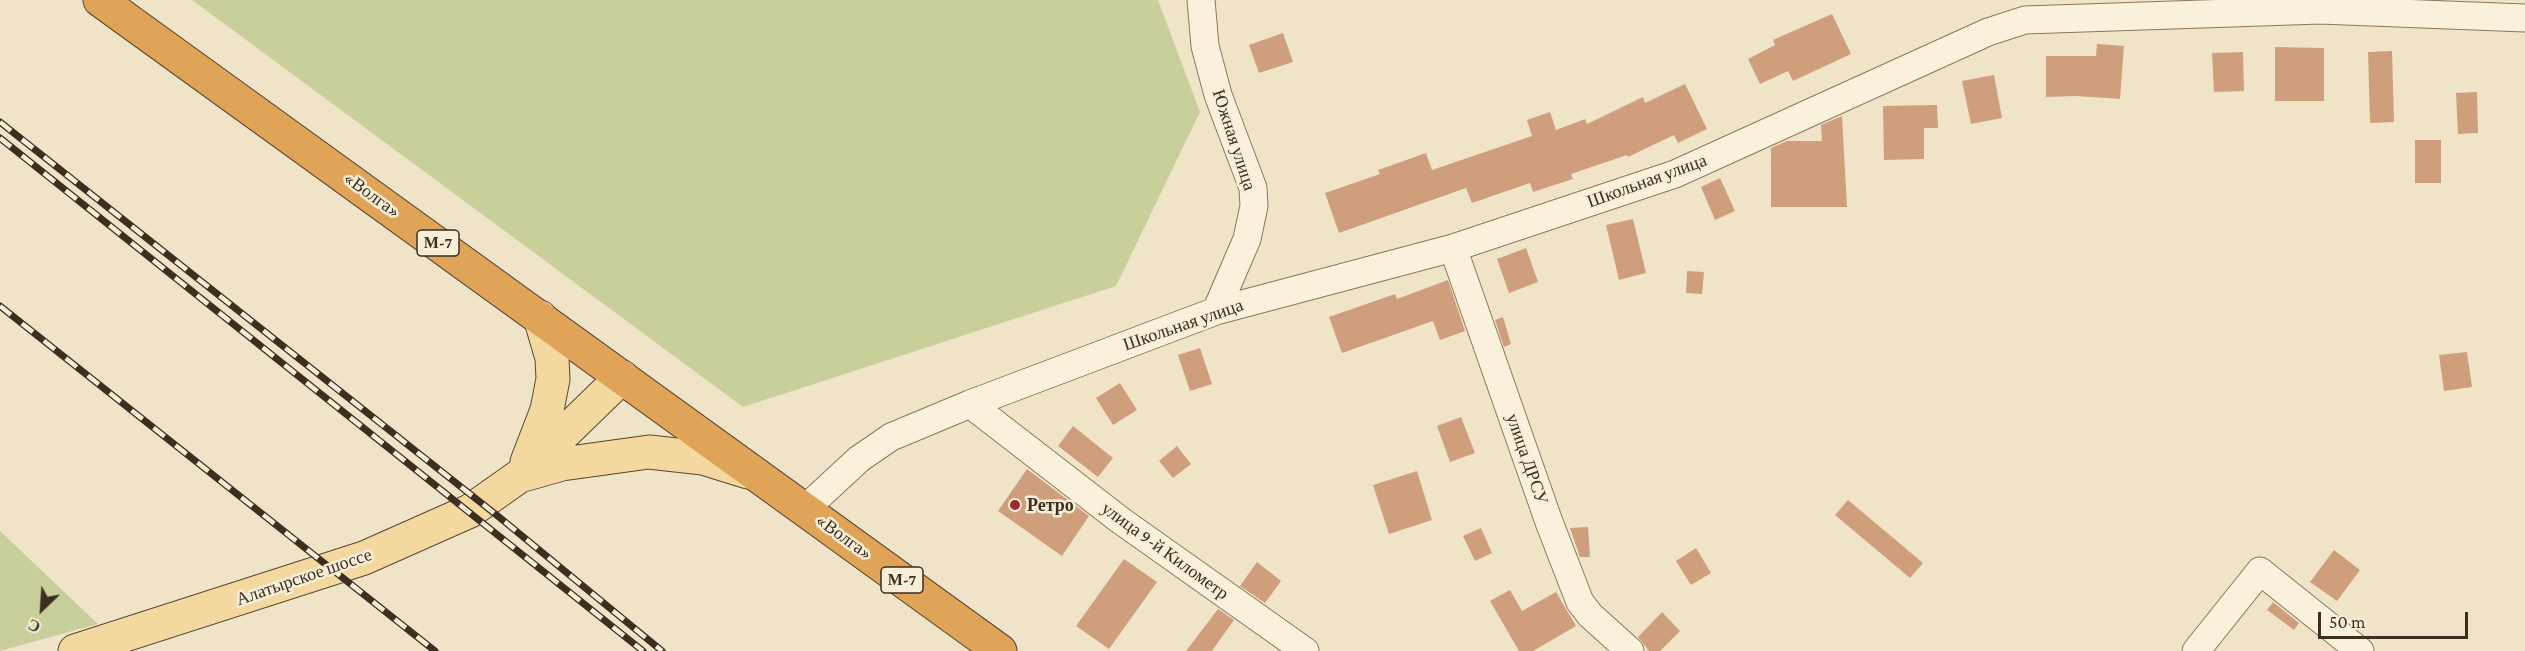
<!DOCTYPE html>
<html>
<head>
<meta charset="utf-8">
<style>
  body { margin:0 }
  #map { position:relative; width:2525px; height:651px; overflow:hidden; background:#f0e4c8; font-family:"Crimson Pro",serif }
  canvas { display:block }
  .north { position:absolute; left:12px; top:579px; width:60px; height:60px; -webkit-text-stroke:4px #f7eed8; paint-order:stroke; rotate:205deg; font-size:16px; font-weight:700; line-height:24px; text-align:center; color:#3d2e20 }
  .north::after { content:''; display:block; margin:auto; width:21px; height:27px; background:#3d2e20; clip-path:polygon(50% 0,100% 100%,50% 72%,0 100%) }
  .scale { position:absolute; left:2318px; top:612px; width:150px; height:27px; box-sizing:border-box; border:3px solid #3d2e20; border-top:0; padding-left:8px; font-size:18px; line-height:21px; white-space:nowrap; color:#3d2e20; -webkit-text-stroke:4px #f7eed8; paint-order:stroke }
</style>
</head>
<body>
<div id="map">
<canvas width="2525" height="651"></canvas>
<div class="north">С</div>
<div class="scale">50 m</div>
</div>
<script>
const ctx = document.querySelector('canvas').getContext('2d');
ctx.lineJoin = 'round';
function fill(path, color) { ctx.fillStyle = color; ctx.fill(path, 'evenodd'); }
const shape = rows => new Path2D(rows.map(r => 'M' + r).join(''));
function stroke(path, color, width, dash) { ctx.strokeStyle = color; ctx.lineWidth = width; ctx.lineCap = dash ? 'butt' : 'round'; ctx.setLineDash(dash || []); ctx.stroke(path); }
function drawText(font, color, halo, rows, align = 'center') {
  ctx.font = font + ' "Crimson Pro",serif'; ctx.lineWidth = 5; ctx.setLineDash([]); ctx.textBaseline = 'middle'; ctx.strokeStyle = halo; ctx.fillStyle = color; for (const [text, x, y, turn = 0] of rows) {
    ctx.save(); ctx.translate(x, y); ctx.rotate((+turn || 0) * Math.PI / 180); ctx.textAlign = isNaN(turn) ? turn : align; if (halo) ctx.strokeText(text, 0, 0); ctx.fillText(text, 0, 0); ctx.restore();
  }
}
fill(shape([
  [192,0,1158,0,1200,112,1116,286,743,407],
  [0,531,98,624,0,651]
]), '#c9cf9b');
fill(shape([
  [1832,14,1851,54,1793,81,1788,71,1760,84,1748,59,1775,45,1773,40],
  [1283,33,1293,62,1259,73,1249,45],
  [2097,44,2124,46,2120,99,2076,96,2046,97,2046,56,2096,56],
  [2275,47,2324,48,2324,101,2275,101],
  [2392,51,2394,122,2370,123,2368,52],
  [2243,52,2244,91,2214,92,2212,53],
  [1994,75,2002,118,1971,124,1962,81],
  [1685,84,1707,129,1678,143,1674,135,1628,157,1627,155,1571,174,1573,179,1533,192,1530,183,1472,203,1466,188,1339,233,1325,193,1380,174,1378,170,1426,153,1432,170,1532,136,1527,120,1550,112,1556,130,1585,119,1587,124,1643,97,1645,103],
  [2477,92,2478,133,2458,134,2456,93],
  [1937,105,1938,128,1924,128,1924,159,1884,160,1883,106],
  [1842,116,1847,207,1771,207,1771,148,1787,141,1822,141,1821,125],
  [2415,140,2441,140,2441,183,2415,183],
  [1720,178,1735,211,1715,220,1701,187],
  [1633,219,1646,273,1619,280,1606,225],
  [1526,248,1538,282,1509,293,1497,259],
  [1687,271,1704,272,1702,294,1686,293],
  [1448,280,1465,331,1440,340,1433,321,1342,353,1329,317,1395,294,1397,299],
  [1503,317,1511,344,1504,347,1495,320],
  [1200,348,1212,384,1190,391,1178,355],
  [2467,352,2472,387,2444,391,2439,355],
  [1120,383,1137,410,1113,425,1096,398],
  [1461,417,1475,453,1450,462,1437,426],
  [1073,426,1113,458,1098,477,1058,446],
  [1177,446,1191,464,1173,478,1159,461],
  [1027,469,1089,516,1062,556,998,511],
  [1417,471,1432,520,1389,534,1373,485],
  [1848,500,1923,563,1910,578,1835,515],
  [1588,527,1590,557,1580,557,1570,528],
  [1481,528,1492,553,1475,561,1463,536],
  [1696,548,1711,573,1691,585,1676,561],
  [2334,550,2360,570,2337,601,2310,582],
  [1124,559,1157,582,1109,649,1076,626],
  [1257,562,1281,581,1265,603,1240,586],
  [1510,590,1522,611,1556,592,1576,626,1533,651,1519,651,1490,601],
  [2273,602,2299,623,2294,630,2267,610],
  [1218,609,1234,620,1212,651,1186,651],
  [1662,612,1680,631,1660,651,1649,651,1638,637]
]), '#cf9f7d');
const minor = shape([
  [1201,0,1205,46,1218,95,1253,188,1254,206,1247,239,1216,311],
  [1453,248,1549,522,1580,602,1590,615,1630,651],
  [970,404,1120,520,1305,651],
  [805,509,859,459,891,437,970,404,1216,311,1453,248,1675,174,1988,32,2025,20,2320,10,2525,18],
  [2196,651,2260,571,2360,651]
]);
const major = shape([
  [527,462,547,410,553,379,552,358,540,317],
  [523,475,562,464,649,452,703,458,748,472],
  [75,651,364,558,470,511,521,475,622,377]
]);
const highway = shape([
  [100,0,1000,651]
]);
stroke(minor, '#8d765c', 29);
stroke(major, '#5b4430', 35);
stroke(highway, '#5b4430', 35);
stroke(minor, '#faf1dc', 27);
stroke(major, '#f3d9a0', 33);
stroke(highway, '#e0a458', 33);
const rail = shape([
  [0,122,499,517,662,651],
  [0,138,643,651],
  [0,306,435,651]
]);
stroke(rail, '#3d2e20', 7);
stroke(rail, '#f7eed8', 4.5, [14]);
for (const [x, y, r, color] of [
  [1015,505,6,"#9e2a2b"]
]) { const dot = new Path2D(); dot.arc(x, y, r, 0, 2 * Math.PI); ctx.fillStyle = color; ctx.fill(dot); stroke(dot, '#f7eed8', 2); }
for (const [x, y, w] of [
  [438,243,42],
  [902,580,42]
]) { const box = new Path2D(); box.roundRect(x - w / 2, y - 13, w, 26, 4.5); ctx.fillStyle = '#f7eed8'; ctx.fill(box); stroke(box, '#3d2e20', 1.5); }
drawText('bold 16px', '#3d2e20', null, [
  ["М-7",438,243],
  ["М-7",902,580]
]);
drawText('18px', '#3d2e20', '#f7eed8', [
  ["Южная улица",1234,140,72],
  ["Школьная улица",1647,181,-20],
  ["«Волга»",372,195,36],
  ["Школьная улица",1183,325,-19],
  ["улица ДРСУ",1527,459,71],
  ["«Волга»",844,537,36],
  ["улица 9-й Километр",1165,551,36],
  ["Алатырское шоссе",304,577,-19]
]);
drawText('bold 18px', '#3d2e20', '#f7eed8', [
  ["Ретро",1027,505]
], 'left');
</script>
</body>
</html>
